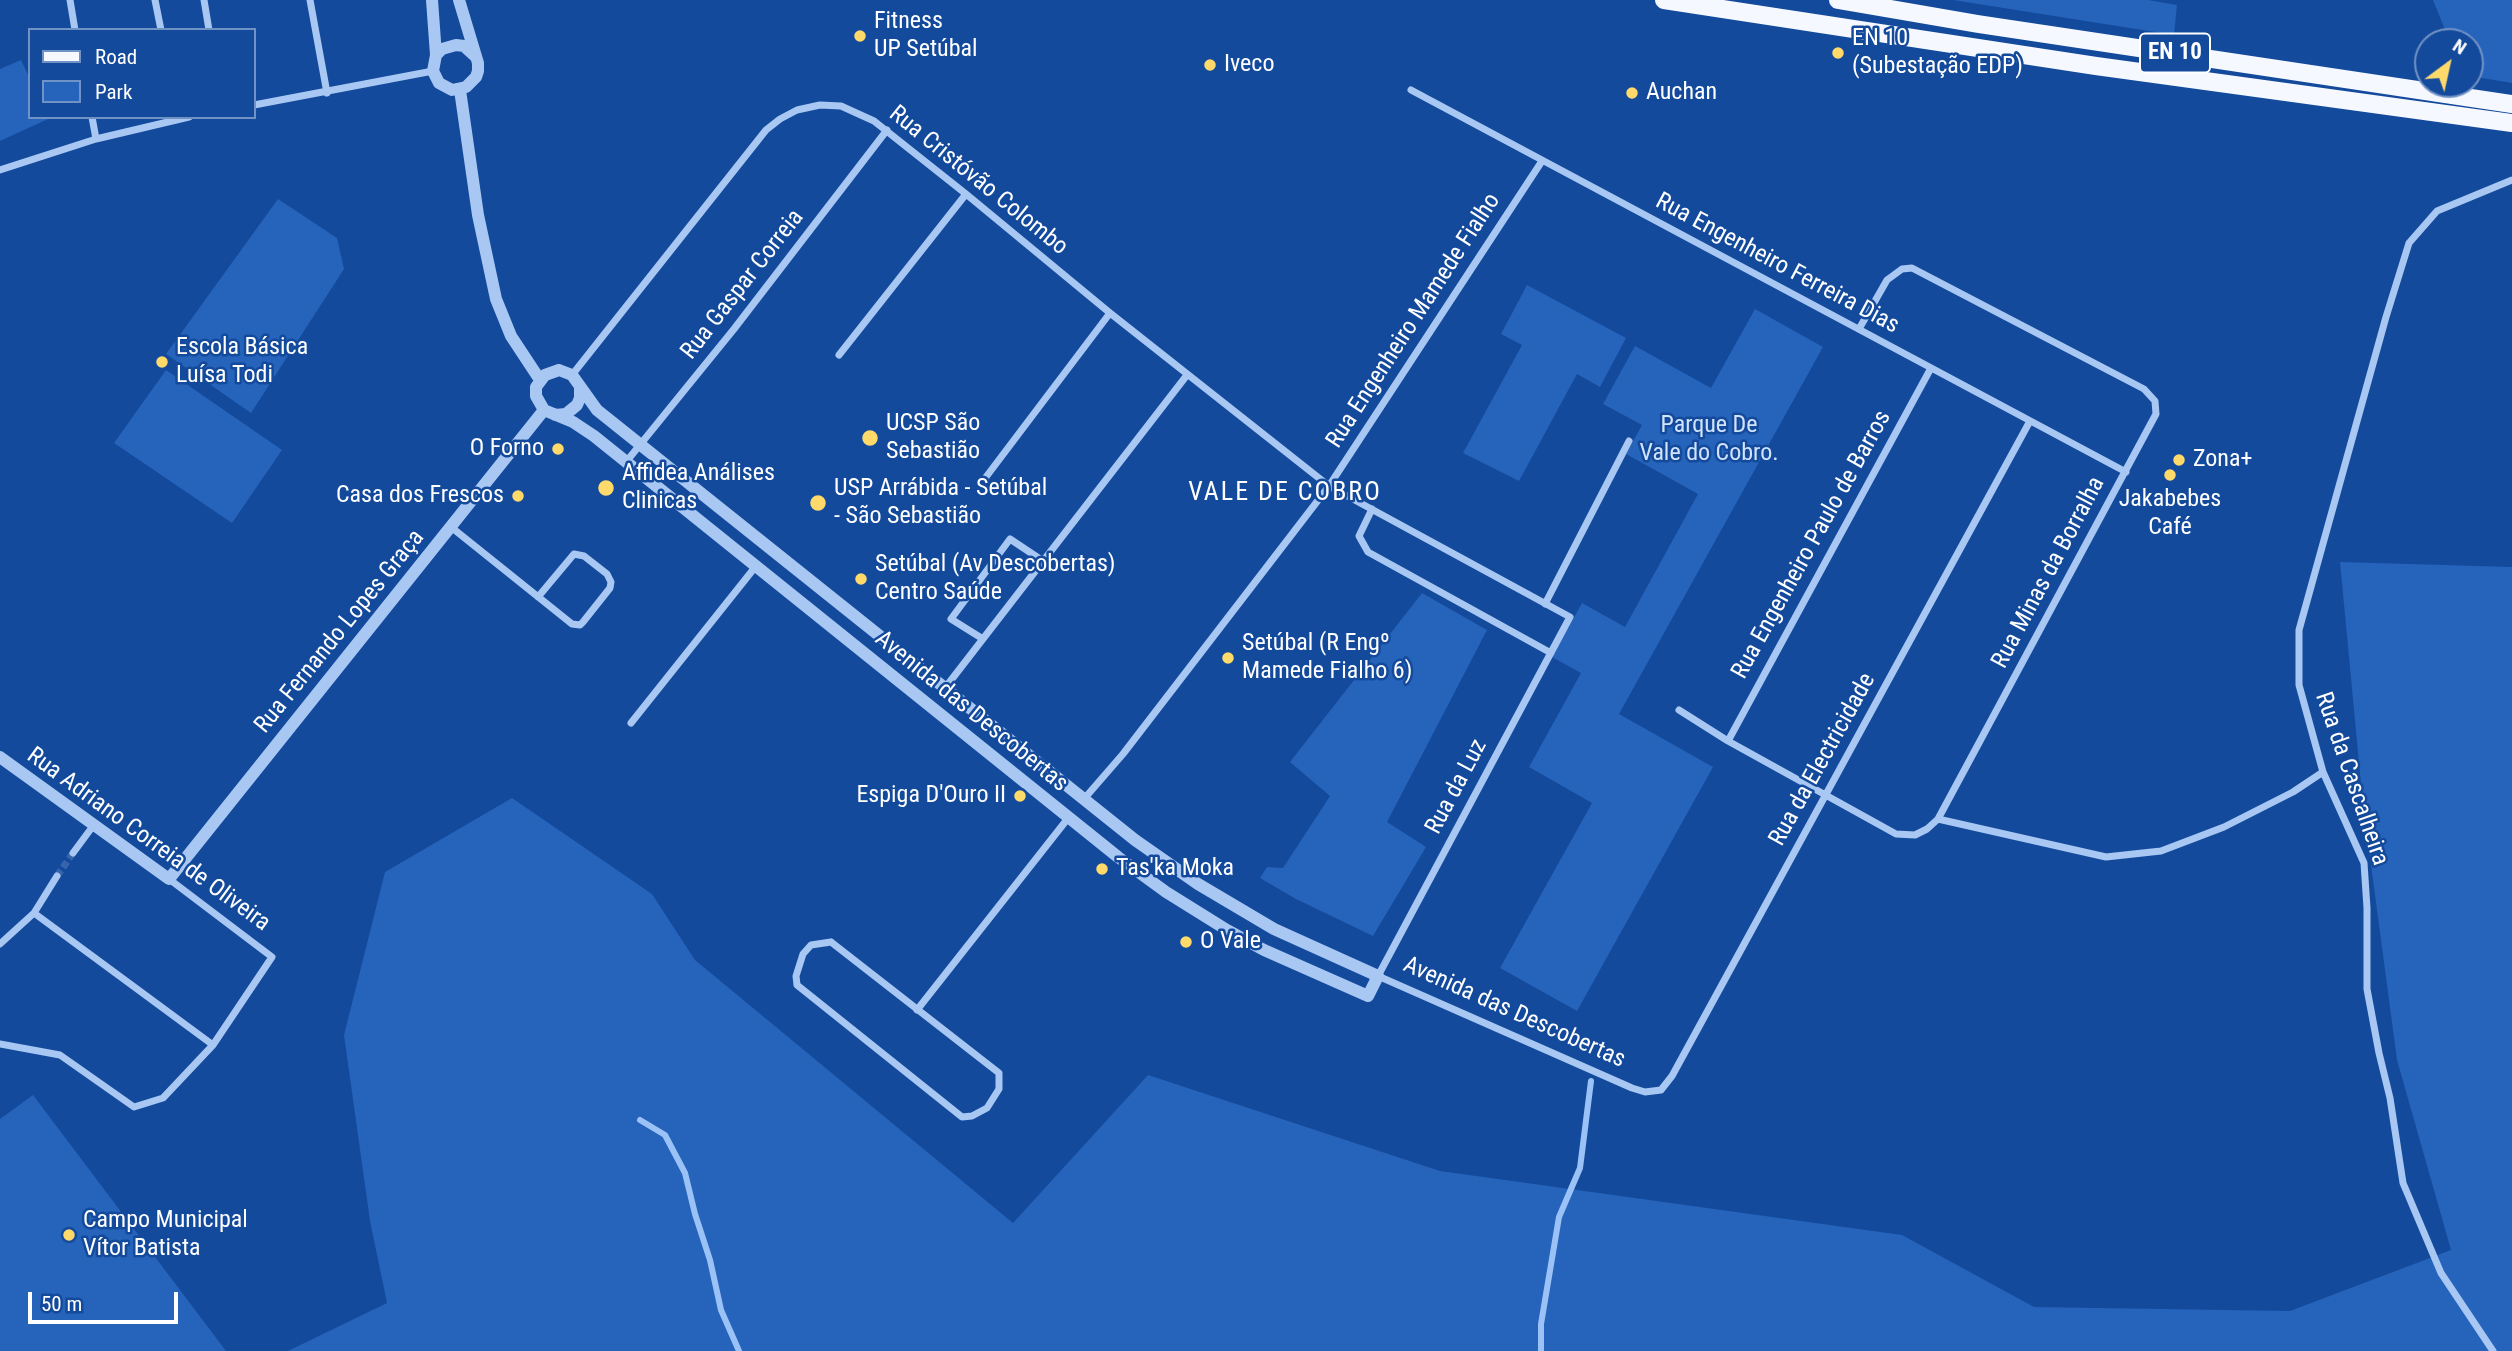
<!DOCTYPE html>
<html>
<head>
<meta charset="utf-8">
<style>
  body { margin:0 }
  #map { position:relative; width:2512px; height:1351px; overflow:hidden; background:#134a9c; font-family:"Roboto Condensed",sans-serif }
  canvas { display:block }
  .legend { position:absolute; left:28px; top:28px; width:228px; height:91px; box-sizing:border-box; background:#134a9c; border:2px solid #7192c4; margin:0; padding:9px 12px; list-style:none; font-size:21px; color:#fff }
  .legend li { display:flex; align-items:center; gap:14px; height:35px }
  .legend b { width:35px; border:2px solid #7192c4 }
  .north { position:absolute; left:2414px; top:28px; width:70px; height:70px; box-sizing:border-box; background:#134a9c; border:2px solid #7192c4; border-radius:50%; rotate:33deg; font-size:19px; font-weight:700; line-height:28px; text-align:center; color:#fff }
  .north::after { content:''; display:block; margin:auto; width:24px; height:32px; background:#ffda6b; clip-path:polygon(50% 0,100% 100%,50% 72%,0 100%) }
  .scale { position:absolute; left:28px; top:1292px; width:150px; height:32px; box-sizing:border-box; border:4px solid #fff; border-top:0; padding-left:9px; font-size:21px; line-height:24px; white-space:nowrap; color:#fff; -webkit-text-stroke:5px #134a9c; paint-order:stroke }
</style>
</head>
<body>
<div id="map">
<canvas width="2512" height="1351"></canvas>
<ul class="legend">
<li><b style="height:9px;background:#f5f8ff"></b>Road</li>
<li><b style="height:19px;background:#2663ba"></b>Park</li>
</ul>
<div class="north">N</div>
<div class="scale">50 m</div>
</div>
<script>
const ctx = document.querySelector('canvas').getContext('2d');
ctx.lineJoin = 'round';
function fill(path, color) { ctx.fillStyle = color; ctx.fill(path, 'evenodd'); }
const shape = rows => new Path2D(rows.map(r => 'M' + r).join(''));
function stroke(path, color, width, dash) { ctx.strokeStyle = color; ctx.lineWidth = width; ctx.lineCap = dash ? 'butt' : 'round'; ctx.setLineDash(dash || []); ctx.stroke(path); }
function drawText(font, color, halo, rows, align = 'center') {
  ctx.font = font + ' "Roboto Condensed",sans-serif'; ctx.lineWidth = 5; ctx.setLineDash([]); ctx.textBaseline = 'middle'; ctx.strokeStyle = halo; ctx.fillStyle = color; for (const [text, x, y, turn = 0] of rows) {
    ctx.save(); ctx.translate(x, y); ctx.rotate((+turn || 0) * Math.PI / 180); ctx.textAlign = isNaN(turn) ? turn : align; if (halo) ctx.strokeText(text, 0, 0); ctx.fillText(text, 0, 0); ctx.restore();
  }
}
fill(shape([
  [1953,0,2148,0,2177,5,2174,35],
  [2433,0,2512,0,2512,83,2470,76,2470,42,2450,42],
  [21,60,30,79,30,117,48,119,0,141,0,69],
  [278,199,337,238,344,269,251,413,166,354],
  [1527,285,1626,338,1600,387,1577,374,1519,481,1463,453,1522,345,1501,334],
  [1755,309,1823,347,1619,714,1713,767,1577,1011,1500,968,1592,803,1529,767,1581,673,1552,657,1582,603,1625,627,1698,494,1626,454,1642,425,1603,404,1635,346,1711,388],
  [166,370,282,450,232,523,114,443],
  [2340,562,2512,567,2512,1351,288,1351,387,1303,370,1221,344,1035,385,872,512,798,652,894,695,960,1013,1223,1148,1075,1440,1171,1902,1235,2034,1307,2290,1311,2451,1250,2397,1060,2363,805],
  [1422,593,1487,630,1387,822,1426,847,1373,936,1296,899,1260,878,1267,867,1283,868,1330,796,1290,762],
  [33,1095,226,1351,0,1351,0,1119]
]), '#2663ba');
stroke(shape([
  [640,1120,665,1135,685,1173,695,1214,710,1260,721,1310,739,1351],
  [1541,1351,1541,1324,1559,1217,1580,1168,1591,1081]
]), '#9bc2f6', 6);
stroke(shape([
  [57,876,73,853]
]), '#3665ab', 7, [7, 3.5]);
stroke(shape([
  [70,0,75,30],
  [155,0,161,30],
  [204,0,209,30],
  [310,0,327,93],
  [1411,90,2126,472],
  [254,105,433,71],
  [92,117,96,139],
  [0,170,96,139,189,117],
  [839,355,966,194],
  [572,375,766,130,780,119,797,110,820,105,841,106,874,121,966,194,1110,313,1329,486,1570,617,1378,976,1632,1088,1645,1092,1661,1090,1672,1076,2030,421],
  [626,462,734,329,887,130],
  [986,477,1110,313],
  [1372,509,1359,536,1368,552,1551,653],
  [451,527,572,624,580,625,583,622,610,588,611,582,607,574,584,556,574,554,538,597],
  [1545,604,1629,441],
  [983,639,951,619,1010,539,1043,561],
  [945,688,1187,375],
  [1679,710,1728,741,1896,834,1915,835,1927,829,1938,819,2156,414,2155,401,2144,389,1912,268,1902,269,1887,280,1859,329],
  [631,723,756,566],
  [1728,741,1931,368],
  [1084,799,1123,754,1329,486,1542,161],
  [1938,819,2106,857,2161,851,2224,827,2293,792,2323,772],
  [73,853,93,826],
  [57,876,34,913,213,1045],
  [831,942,999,1073,999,1089,987,1108,972,1116,962,1117,797,985,796,976,803,954,811,945,831,942],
  [0,944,34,913],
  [917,1010,1069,817],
  [0,1044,60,1055,134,1107,163,1098,213,1045,272,957,169,879],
  [2493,1351,2441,1273,2403,1183,2390,1098,2379,1053,2367,989,2367,908,2364,863,2323,772,2299,685,2299,630,2386,317,2409,243,2437,211,2512,180]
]), '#a8c7f3', 7);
stroke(shape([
  [432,0,436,55,433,71,439,83,452,90,466,87,476,77,478,71,478,63,459,0],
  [436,55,442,49,456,45,464,46,475,56],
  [460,90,478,215,496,299,511,336,540,380],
  [559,370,572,375,597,410,1135,840,1198,884,1274,929,1378,976,1368,996,1264,950,1227,930,1166,892,1118,857,594,436,573,422,544,410,536,396,536,387,545,375,559,370],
  [555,415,566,414,577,405,580,398,580,387],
  [0,757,169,879,544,410]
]), '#a8c7f3', 12);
stroke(shape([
  [1664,0,2096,66,2512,123],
  [1838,0,1978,24,2512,104]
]), '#f5f8ff', 18);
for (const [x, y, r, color] of [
  [860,36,7,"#ffda6b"],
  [1838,53,7,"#ffda6b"],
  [1210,65,7,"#ffda6b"],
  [1632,93,7,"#ffda6b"],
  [162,362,7,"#ffda6b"],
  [870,438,9,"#ffda6b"],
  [558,449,7,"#ffda6b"],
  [2179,460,7,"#ffda6b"],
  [2170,475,7,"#ffda6b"],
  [606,488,9,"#ffda6b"],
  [518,496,7,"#ffda6b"],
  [818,503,9,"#ffda6b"],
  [861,579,7,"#ffda6b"],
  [1228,658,7,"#ffda6b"],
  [1020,796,7,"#ffda6b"],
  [1102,869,7,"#ffda6b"],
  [1186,942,7,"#ffda6b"],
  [69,1235,7,"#ffda6b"]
]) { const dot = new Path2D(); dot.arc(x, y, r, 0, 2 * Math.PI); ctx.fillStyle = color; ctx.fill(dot); stroke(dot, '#134a9c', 2.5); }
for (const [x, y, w] of [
  [2175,53,70]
]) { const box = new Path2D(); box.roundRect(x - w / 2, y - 19.5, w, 39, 5); ctx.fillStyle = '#134a9c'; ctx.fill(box); stroke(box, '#fff', 2); }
drawText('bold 23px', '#fff', null, [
  ["EN 10",2175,53]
]);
drawText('24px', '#fff', '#134a9c', [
  ["Fitness",874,22],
  ["UP Setúbal",874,50],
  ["EN 10",1852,39],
  ["(Subestação EDP)",1852,67],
  ["Iveco",1224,65],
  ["Auchan",1646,93],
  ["Escola Básica",176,348],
  ["Luísa Todi",176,376],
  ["UCSP São",886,424],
  ["Sebastião",886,452],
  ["O Forno",544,449,"right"],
  ["Zona+",2193,460],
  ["Affidea Análises",622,474],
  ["Clinicas",622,502],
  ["USP Arrábida - Setúbal",834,489],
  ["- São Sebastião",834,517],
  ["Casa dos Frescos",504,496,"right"],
  ["Jakabebes",2170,500,"center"],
  ["Café",2170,528,"center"],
  ["Setúbal (Av Descobertas)",875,565],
  ["Centro Saúde",875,593],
  ["Setúbal (R Engº",1242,644],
  ["Mamede Fialho 6)",1242,672],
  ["Espiga D'Ouro II",1006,796,"right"],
  ["Tas'ka Moka",1116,869],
  ["O Vale",1200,942],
  ["Campo Municipal",83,1221],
  ["Vítor Batista",83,1249]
], 'left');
drawText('24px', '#fff', '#134a9c', [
  ["Rua Cristóvão Colombo",978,181,39],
  ["Rua Engenheiro Ferreira Dias",1777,264,28],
  ["Rua Gaspar Correia",743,285,-52],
  ["Rua Engenheiro Mamede Fialho",1414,321,-57],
  ["Rua Engenheiro Paulo de Barros",1812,545,-61],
  ["Rua Minas da Borralha",2049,573,-62],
  ["Rua Fernando Lopes Graça",340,632,-51],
  ["Avenida das Descobertas",971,712,39],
  ["Rua da Electricidade",1823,760,-61],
  ["Rua da Cascalheira",2351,779,71],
  ["Rua da Luz",1457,787,-62],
  ["Rua Adriano Correia de Oliveira",148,840,36],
  ["Avenida das Descobertas",1514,1013,24]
]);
drawText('24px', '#d1e3fd', '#134a9c', [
  ["Parque De",1709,426],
  ["Vale do Cobro.",1709,454]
]);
ctx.letterSpacing = '2px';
drawText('26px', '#fff', '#134a9c', [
  ["VALE DE COBRO",1285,493]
]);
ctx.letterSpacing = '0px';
</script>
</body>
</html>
